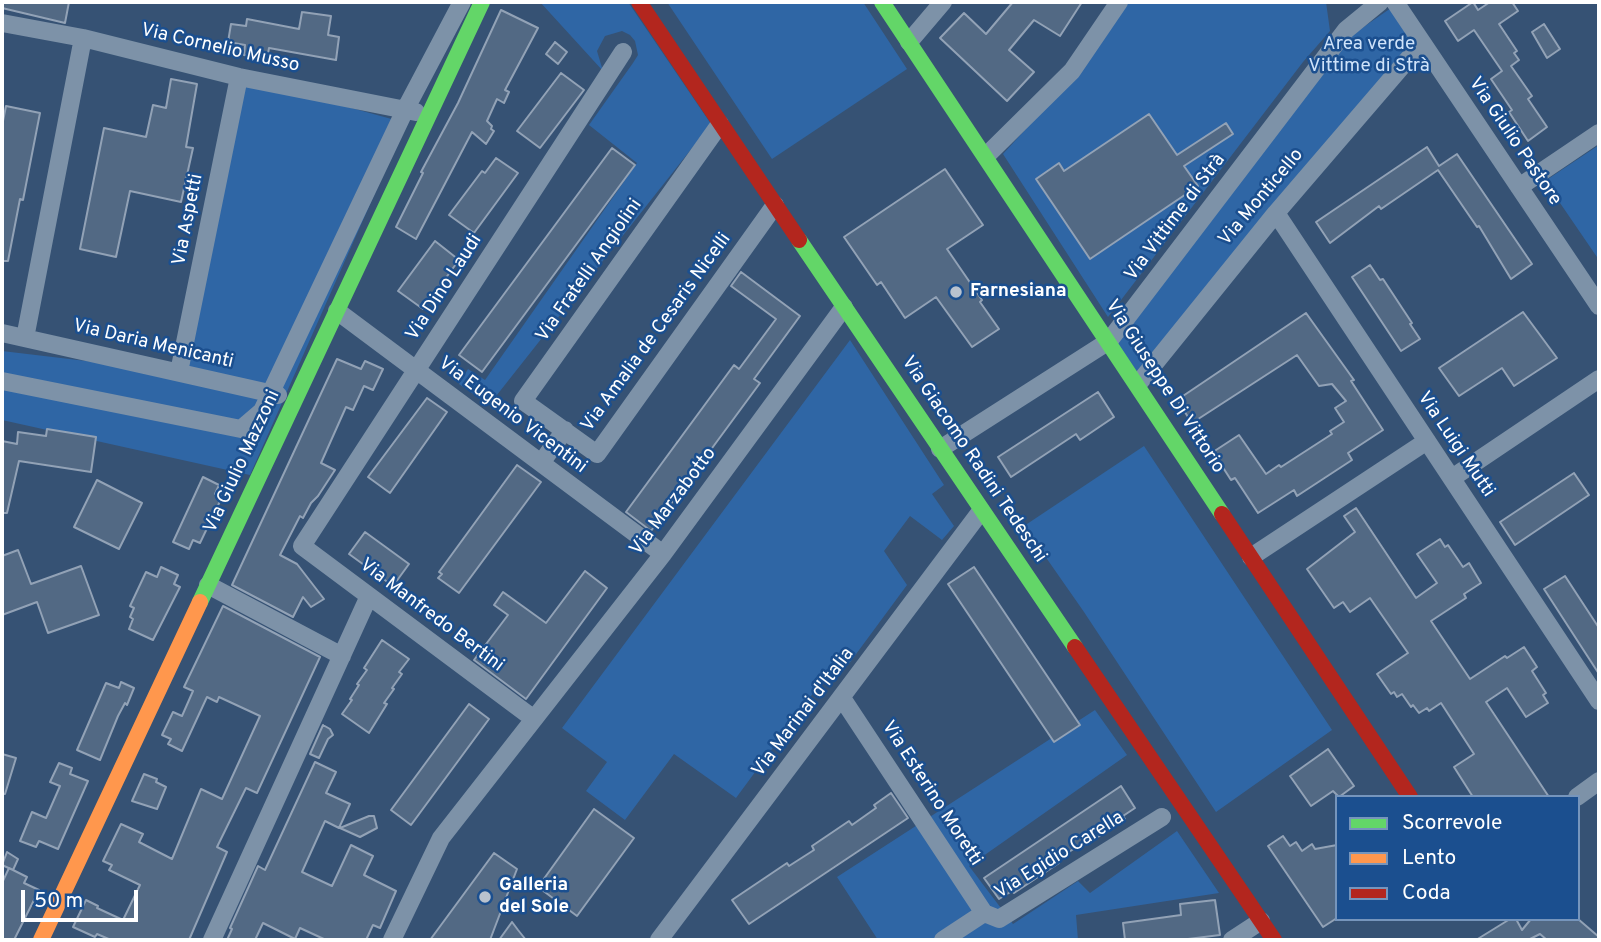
<!DOCTYPE html>
<html>
<head>
<meta charset="utf-8">
<style>
  body { margin:0 }
  #map { position:relative; width:1601px; height:942px; overflow:hidden; background:#365274; font-family:Overpass,sans-serif }
  canvas { display:block }
  .frame { position:absolute; inset:0; border:4px solid #fff; pointer-events:none }
  .legend { position:absolute; left:1335px; top:795px; width:245px; height:126px; box-sizing:border-box; background:#1b4f8f; border:2px solid #7695bc; margin:0; padding:9px 12px; list-style:none; font-size:21px; color:#fff }
  .legend li { display:flex; align-items:center; gap:14px; height:35px }
  .legend b { width:35px; border:2px solid #7695bc }
  .scale { position:absolute; left:21px; top:890px; width:117px; height:32px; box-sizing:border-box; border:4px solid #fff; border-top:0; padding-left:9px; font-size:21px; line-height:24px; white-space:nowrap; color:#fff; -webkit-text-stroke:5px #1b4f8f; paint-order:stroke }
</style>
</head>
<body>
<div id="map">
<canvas width="1601" height="942"></canvas>
<div class="frame"></div>
<ul class="legend">
<li><b style="height:9px;background:#63d668"></b>Scorrevole</li>
<li><b style="height:9px;background:#ff974d"></b>Lento</li>
<li><b style="height:9px;background:#b3261e"></b>Coda</li>
</ul>
<div class="scale">50 m</div>
</div>
<script>
const ctx = document.querySelector('canvas').getContext('2d');
ctx.lineJoin = 'round';
function fill(path, color) { ctx.fillStyle = color; ctx.fill(path, 'evenodd'); }
const shape = rows => new Path2D(rows.map(r => 'M' + r).join(''));
function stroke(path, color, width, dash) { ctx.strokeStyle = color; ctx.lineWidth = width; ctx.lineCap = dash ? 'butt' : 'round'; ctx.setLineDash(dash || []); ctx.stroke(path); }
function drawText(font, color, halo, rows, align = 'center') {
  ctx.font = font + ' Overpass,sans-serif'; ctx.lineWidth = 5; ctx.setLineDash([]); ctx.textBaseline = 'middle'; ctx.strokeStyle = halo; ctx.fillStyle = color; for (const [text, x, y, turn = 0] of rows) {
    ctx.save(); ctx.translate(x, y); ctx.rotate((+turn || 0) * Math.PI / 180); ctx.textAlign = isNaN(turn) ? turn : align; if (halo) ctx.strokeText(text, 0, 0); ctx.fillText(text, 0, 0); ctx.restore();
  }
}
fill(shape([
  [540,2,628,2,711,124,489,405,459,384,468,369,485,380,637,163,589,125,633,63,638,55,635,41,630,35,622,31,605,36,597,51,603,71],
  [667,2,863,2,907,69,772,159],
  [1125,2,1326,2,1330,31,1303,62,1108,317,1003,154,1075,75],
  [1391,8,1416,43,1138,373,1116,342,1352,35],
  [239,77,406,123,250,475,2,420,2,351,179,372],
  [1599,145,1599,260,1545,181],
  [850,340,944,485,932,494,954,526,942,540,910,516,884,551,907,585,848,665,839,658,736,798,674,754,625,820,586,791,607,762,562,728],
  [1144,446,1332,730,1216,812,1084,612,1024,526],
  [1095,710,1127,755,969,866,1013,924,1078,881,1090,893,1177,831,1219,893,1076,915,1078,940,878,940,837,877]
]), '#2f66a5');
const building = shape([
  [2,2,69,2,65,23,2,8,2,2],
  [1013,2,1082,2,1060,36,1034,20,1009,50,1034,72,1007,101,940,38,964,13,986,34,1013,2],
  [1473,2,1478,10,1490,2,1512,2,1518,11,1499,24,1517,51,1514,53,1519,60,1511,66,1532,96,1528,99,1547,127,1528,141,1509,112,1512,110,1491,79,1502,71,1474,30,1458,41,1445,21,1473,2],
  [501,10,538,28,505,90,509,92,504,103,497,99,487,121,492,126,491,129,494,131,486,144,472,132,416,239,396,227,423,173,421,172,458,103,501,10],
  [302,12,331,16,328,35,339,37,336,60,269,48,267,59,244,55,245,45,228,42,231,24,246,26,247,19,299,29,302,12],
  [1544,24,1560,49,1547,58,1532,32,1544,24],
  [555,42,567,52,558,64,546,54,555,42],
  [561,73,584,90,540,148,517,131,561,73],
  [171,79,197,84,186,147,193,148,181,202,130,191,116,257,80,249,104,128,146,137,153,105,166,108,171,79],
  [6,106,40,113,23,200,20,199,8,261,2,261,2,126,6,106],
  [1149,114,1177,155,1226,123,1233,134,1184,166,1198,186,1090,259,1036,179,1059,163,1064,171,1149,114],
  [1427,147,1439,166,1457,154,1532,264,1511,279,1479,226,1477,227,1438,170,1381,209,1379,206,1330,243,1316,222,1427,147],
  [612,148,635,165,482,372,459,355,612,148],
  [496,158,518,173,474,233,449,215,482,171,485,173,496,158],
  [945,169,983,225,947,249,982,300,980,302,999,329,972,347,936,297,905,318,881,282,877,285,844,237,945,169],
  [435,241,459,260,423,309,398,291,435,241],
  [1370,265,1380,280,1383,279,1412,323,1410,324,1420,339,1401,351,1352,277,1370,265],
  [741,272,800,316,754,379,760,383,651,531,626,512,734,365,739,369,776,319,731,286,741,272],
  [1523,312,1557,358,1514,386,1502,368,1459,396,1439,368,1523,312],
  [1306,313,1354,380,1351,381,1383,430,1348,453,1352,460,1297,496,1294,490,1258,513,1235,478,1231,480,1213,452,1239,435,1266,474,1279,465,1281,467,1332,434,1330,431,1344,422,1335,408,1346,401,1332,384,1319,386,1297,355,1192,423,1177,400,1306,313],
  [337,359,361,369,365,361,383,369,373,390,364,386,353,410,346,407,321,463,335,470,318,496,311,503,303,518,300,516,280,555,297,564,324,599,311,607,303,597,293,617,232,585,337,359],
  [1098,392,1114,417,1080,440,1076,434,1011,477,998,457,1098,392],
  [427,398,447,412,390,493,368,477,427,398],
  [47,429,96,437,91,472,19,461,7,513,2,513,2,441,17,444,18,432,46,436,47,429],
  [517,465,541,482,459,593,438,578,442,574,439,572,517,465],
  [1574,473,1589,495,1515,545,1500,522,1574,473],
  [203,477,219,485,215,494,222,497,200,543,193,540,189,549,173,542,203,477],
  [97,480,142,503,119,549,74,527,97,480],
  [1356,508,1416,598,1437,583,1417,554,1440,539,1445,547,1448,545,1463,567,1469,563,1481,583,1464,594,1466,598,1431,621,1470,679,1505,656,1507,658,1524,647,1537,667,1532,671,1546,693,1543,695,1548,703,1526,717,1507,688,1486,702,1549,797,1473,797,1454,767,1474,754,1441,703,1429,711,1427,708,1419,713,1413,705,1411,707,1402,694,1397,697,1394,692,1391,694,1377,674,1408,653,1370,598,1350,612,1343,602,1334,608,1307,569,1355,532,1344,516,1356,508],
  [365,532,409,564,393,586,349,554,365,532],
  [18,550,31,584,81,566,99,615,48,633,37,602,2,615,2,556,18,550],
  [161,567,178,575,174,584,180,587,153,640,129,629,133,619,130,617,134,608,130,606,146,572,157,577,161,567],
  [974,567,1080,725,1054,742,948,584,974,567],
  [585,571,607,588,526,699,474,660,508,615,494,605,503,592,546,623,585,571],
  [1565,576,1599,628,1599,674,1544,589,1565,576],
  [223,606,320,657,257,793,246,788,217,847,227,852,189,940,111,940,97,934,95,937,73,927,86,900,98,906,97,908,123,920,140,885,109,870,112,865,103,861,121,824,143,834,139,842,172,859,201,789,222,799,260,716,219,697,217,702,207,697,182,751,168,744,171,739,162,735,173,712,182,716,193,691,184,687,223,606],
  [382,640,409,659,399,672,402,674,392,688,394,689,384,703,387,704,369,733,342,714,352,700,350,699,359,685,357,684,367,670,364,668,382,640],
  [121,682,134,688,127,705,125,703,118,716,100,760,77,750,106,683,119,688,121,682],
  [469,704,489,719,411,825,391,810,469,704],
  [323,725,330,729,333,735,328,739,319,758,310,754,323,725],
  [1328,749,1354,786,1339,797,1333,791,1311,806,1290,776,1328,749],
  [2,754,16,758,5,794,2,794,2,754],
  [315,762,336,772,326,793,350,804,339,828,325,821,302,872,332,886,351,845,373,856,364,875,396,891,380,928,373,925,366,940,326,940,300,928,295,939,263,923,255,940,227,940,232,929,230,928,258,866,265,870,315,762],
  [59,763,72,768,70,774,88,781,58,849,39,841,36,847,20,841,32,812,46,818,60,786,50,782,59,763],
  [144,774,157,779,156,782,166,787,157,809,132,801,144,774],
  [1121,786,1135,808,1123,816,1125,819,1086,845,1084,842,1057,860,1059,863,1014,893,1012,891,999,899,984,878,1121,786],
  [891,793,908,818,749,924,732,900,787,863,789,866,814,850,812,846,849,821,852,825,876,808,874,805,891,793],
  [594,809,634,838,577,916,538,887,594,809],
  [369,816,374,816,377,828,360,837,340,828,369,816],
  [1283,836,1290,846,1296,842,1302,851,1312,844,1315,849,1337,845,1337,918,1323,927,1268,846,1283,836],
  [7,852,18,859,13,870,2,865,7,852],
  [494,853,517,869,490,940,430,940,494,853],
  [9,868,27,877,24,883,39,890,14,940,2,940,2,883,9,868],
  [1215,900,1220,935,1180,940,1125,940,1123,923,1181,915,1180,904,1215,900],
  [1510,919,1516,919,1522,930,1531,919,1578,919,1599,937,1599,940,1547,940,1540,934,1528,940,1476,940,1510,919],
  [512,922,518,930,526,940,499,940,512,922]
]);
fill(building, '#526984');
stroke(building, '#92a2b6', 2);
stroke(shape([
  [1395,2,1599,306],
  [2,23,83,38,239,77,416,112],
  [909,42,943,2],
  [720,124,523,401,597,454,775,205],
  [986,156,1072,71,1119,2],
  [1519,187,1599,133],
  [1276,213,1599,701],
  [337,311,663,554],
  [2,333,278,395],
  [25,338,83,38],
  [179,372,239,77],
  [2,381,241,429,262,411,405,110,462,2],
  [1138,384,1276,213,1422,43],
  [940,449,1109,341,1346,30,1380,2],
  [541,463,565,430],
  [1452,478,1599,379],
  [1251,557,1427,441],
  [208,585,342,656],
  [842,698,984,913],
  [534,719,302,546,623,52],
  [1577,797,1599,781],
  [984,913,999,919,1162,817],
  [212,940,369,596],
  [392,940,441,838,663,554,844,307],
  [659,940,981,511],
  [943,940,984,913],
  [1232,940,1261,921]
]), '#7d92a8', 18);
stroke(shape([
  [882,2,1222,514],
  [799,240,1075,647],
  [200,602,482,2]
]), '#63d668', 16);
stroke(shape([
  [41,940,200,602]
]), '#ff974d', 16);
stroke(shape([
  [639,2,799,240],
  [1222,514,1410,797],
  [1075,647,1274,940]
]), '#b3261e', 16);
for (const [x, y, r, color] of [
  [956,292,7,"#b9c2ce"],
  [485,897,7,"#b9c2ce"]
]) { const dot = new Path2D(); dot.arc(x, y, r, 0, 2 * Math.PI); ctx.fillStyle = color; ctx.fill(dot); stroke(dot, '#1b4f8f', 2.5); }
drawText('19px', '#cfe3fa', '#1b4f8f', [
  ["Area verde",1369,45],
  ["Vittime di Strà",1369,67]
]);
drawText('19px', '#fff', '#1b4f8f', [
  ["Via Cornelio Musso",220,49,13],
  ["Via Giulio Pastore",1514,142,56],
  ["Via Monticello",1262,198,-50],
  ["Via Vittime di Strà",1176,218,-53],
  ["Via Aspetti",189,220,-79],
  ["Via Fratelli Angiolini",590,271,-55],
  ["Via Dino Laudi",445,288,-57],
  ["Via Amalia de Cesaris Nicelli",657,333,-54],
  ["Via Daria Menicanti",153,345,13],
  ["Via Giuseppe Di Vittorio",1164,387,57],
  ["Via Eugenio Vicentini",512,416,37],
  ["Via Luigi Mutti",1455,445,56],
  ["Via Giacomo Radini Tedeschi",973,460,56],
  ["Via Giulio Mazzoni",243,462,-65],
  ["Via Marzabotto",674,502,-53],
  ["Via Manfredo Bertini",431,616,37],
  ["Via Marinai d'Italia",804,713,-53],
  ["Via Esterino Moretti",931,794,57],
  ["Via Egidio Carella",1060,856,-32]
]);
drawText('bold 19px', '#fff', '#1b4f8f', [
  ["Farnesiana",970,292],
  ["Galleria",499,886],
  ["del Sole",499,908]
], 'left');
</script>
</body>
</html>
